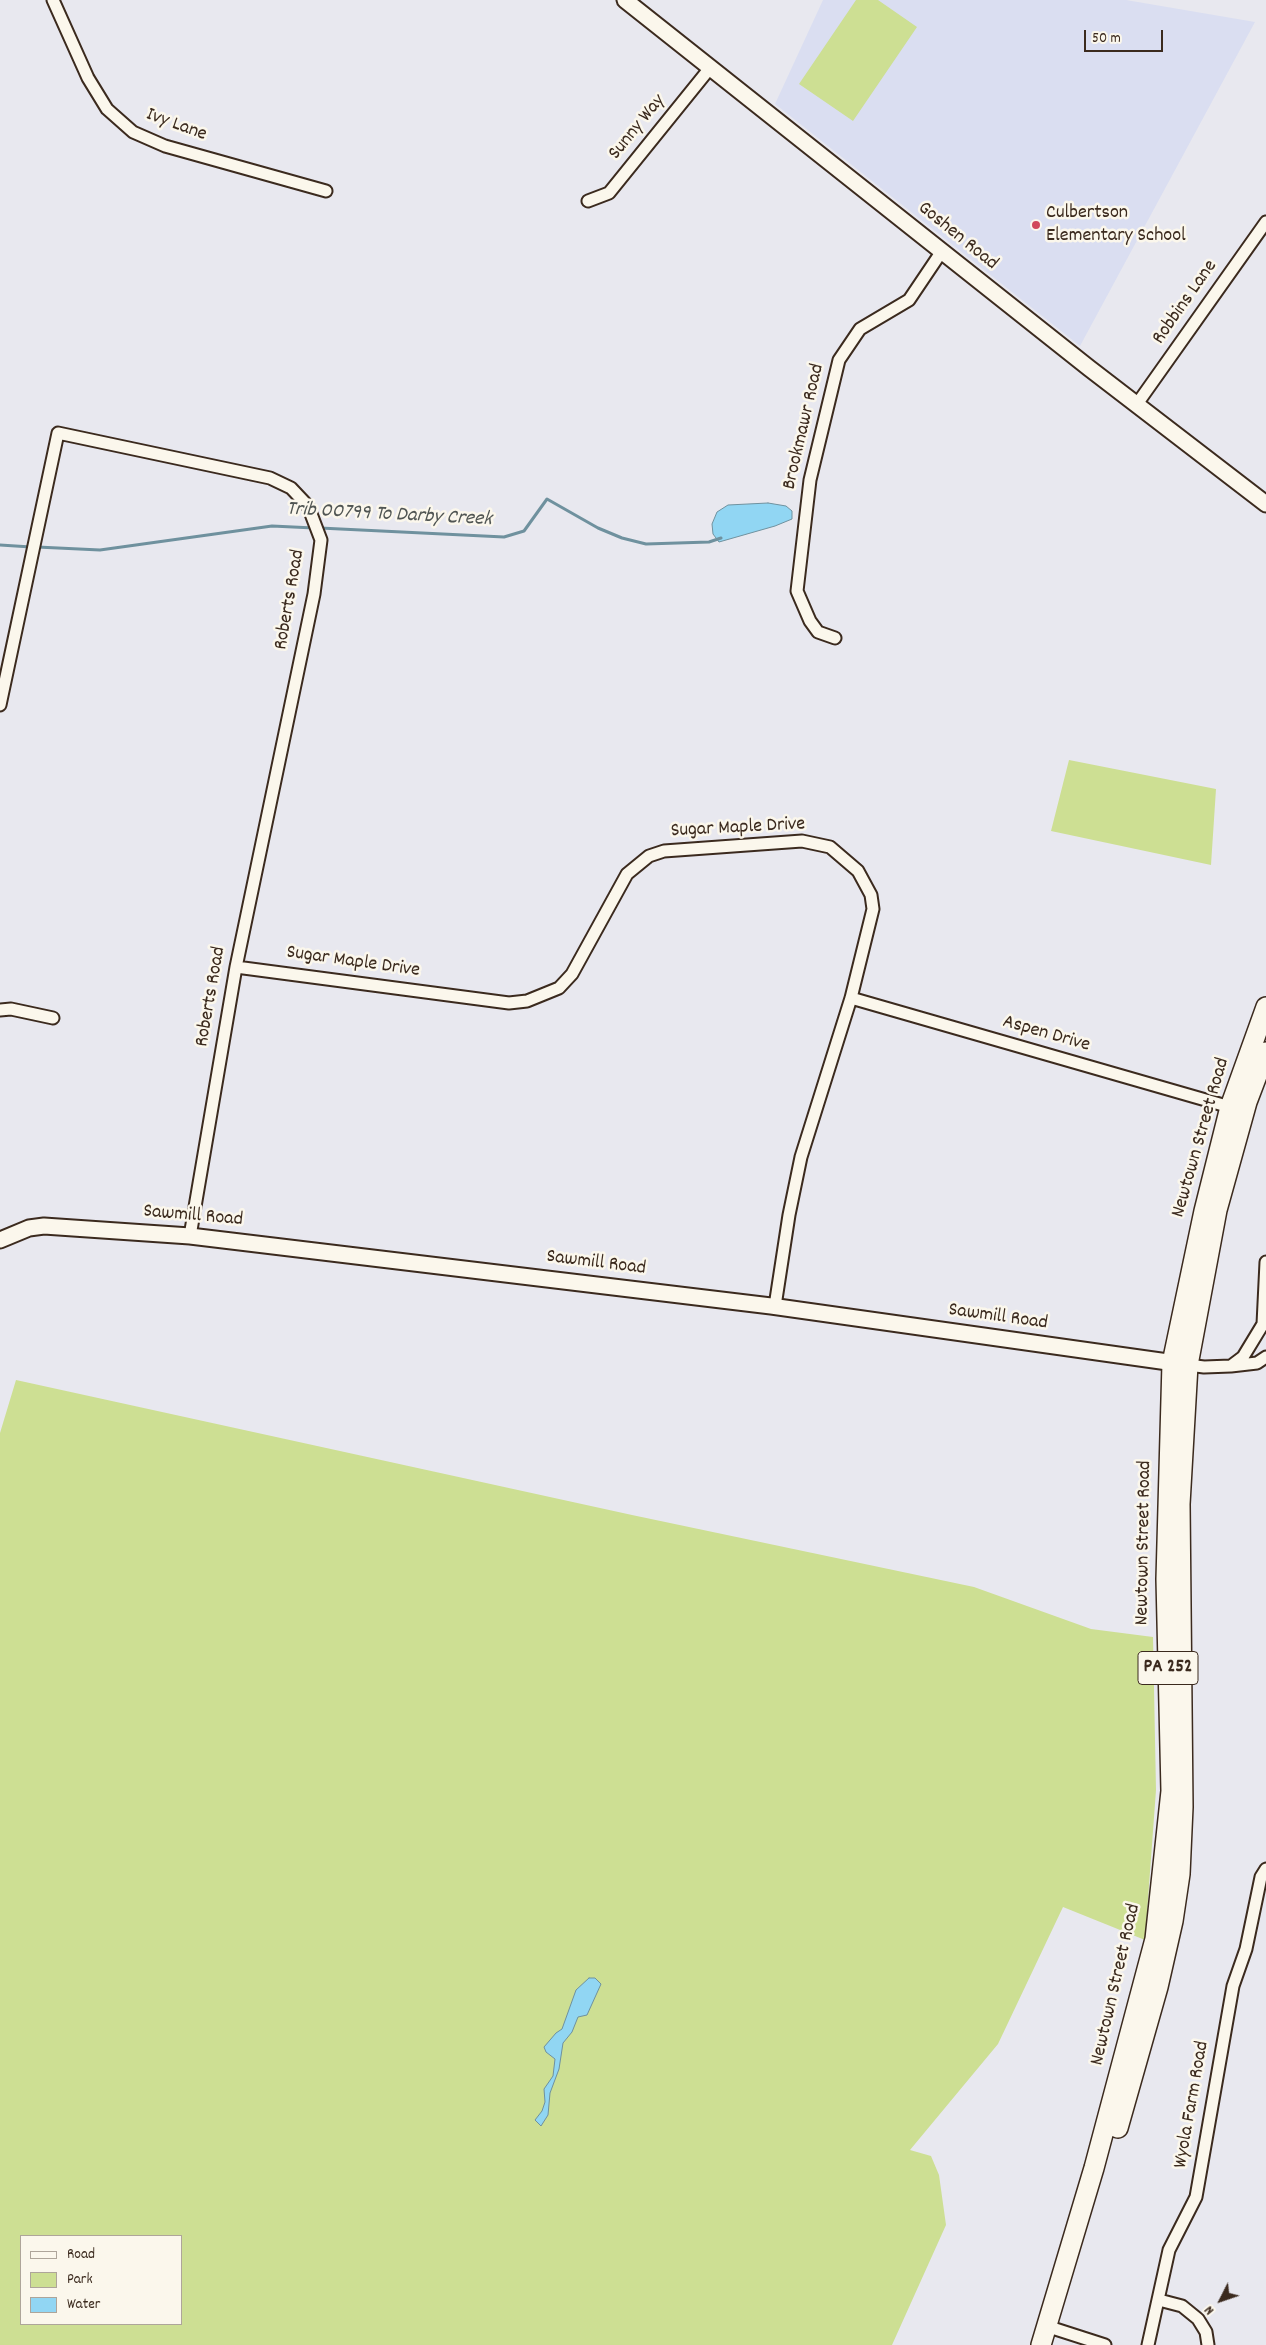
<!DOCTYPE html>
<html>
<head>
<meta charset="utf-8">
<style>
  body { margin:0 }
  #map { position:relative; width:1266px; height:2345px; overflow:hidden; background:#e8e8ef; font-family:Dekko,sans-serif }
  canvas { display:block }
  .legend { position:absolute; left:20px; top:2235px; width:162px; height:90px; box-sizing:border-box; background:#fbf7ec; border:1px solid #aea59a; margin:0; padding:6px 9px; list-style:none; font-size:15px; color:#3b2a1e }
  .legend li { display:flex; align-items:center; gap:10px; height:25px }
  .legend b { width:25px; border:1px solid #aea59a }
  .north { position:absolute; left:1196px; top:2275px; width:50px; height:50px; -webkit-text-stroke:4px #fbf7ec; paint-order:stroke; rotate:229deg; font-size:14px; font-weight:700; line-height:20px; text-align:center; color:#3b2a1e }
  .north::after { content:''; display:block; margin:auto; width:18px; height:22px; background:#3b2a1e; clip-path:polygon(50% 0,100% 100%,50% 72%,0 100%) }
  .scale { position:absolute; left:1084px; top:30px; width:79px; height:22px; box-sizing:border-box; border:2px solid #3b2a1e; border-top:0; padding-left:6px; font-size:15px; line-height:18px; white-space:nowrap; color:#3b2a1e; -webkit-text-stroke:4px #fbf7ec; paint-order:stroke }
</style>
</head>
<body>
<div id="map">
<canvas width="1266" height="2345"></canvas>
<ul class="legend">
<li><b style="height:6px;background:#fbf7ec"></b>Road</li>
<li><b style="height:14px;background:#cddf93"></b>Park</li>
<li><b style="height:14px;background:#91d6f3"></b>Water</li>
</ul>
<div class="north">N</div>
<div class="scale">50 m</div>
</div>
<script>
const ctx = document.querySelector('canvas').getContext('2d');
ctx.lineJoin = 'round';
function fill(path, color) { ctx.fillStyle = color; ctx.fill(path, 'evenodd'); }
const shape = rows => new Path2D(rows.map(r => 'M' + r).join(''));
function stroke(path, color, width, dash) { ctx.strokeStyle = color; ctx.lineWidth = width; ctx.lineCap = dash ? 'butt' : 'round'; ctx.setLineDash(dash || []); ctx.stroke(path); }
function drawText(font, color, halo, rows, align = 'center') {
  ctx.font = font + ' Dekko,sans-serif'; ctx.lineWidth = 5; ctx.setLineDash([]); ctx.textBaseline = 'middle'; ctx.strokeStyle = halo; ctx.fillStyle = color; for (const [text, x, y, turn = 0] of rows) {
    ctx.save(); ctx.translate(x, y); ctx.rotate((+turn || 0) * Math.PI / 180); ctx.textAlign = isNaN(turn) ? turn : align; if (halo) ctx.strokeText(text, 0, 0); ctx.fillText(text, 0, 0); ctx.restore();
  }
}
fill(shape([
  [823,0,1126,0,1255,22,1080,346,775,104]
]), '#dadef1');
fill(shape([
  [856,0,878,0,917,27,853,121,799,84],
  [1069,760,1216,789,1211,865,1051,831],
  [16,1380,632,1515,974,1587,1091,1629,1153,1637,1156,1790,1145,1940,1063,1907,998,2044,910,2150,931,2156,939,2175,946,2225,892,2345,0,2345,0,1433],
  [21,2236,181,2236,181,2324,21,2324]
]), '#cddf93');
const water = shape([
  [768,503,786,506,792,511,792,519,775,526,719,542,713,534,712,524,717,512,728,505,768,503],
  [589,1978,595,1978,601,1984,587,2015,578,2017,572,2032,563,2043,559,2069,550,2093,548,2115,541,2126,535,2120,542,2111,545,2102,544,2089,553,2076,555,2059,546,2052,544,2047,556,2033,562,2029,576,1990,589,1978]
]);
fill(water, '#91d6f3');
stroke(water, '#6f919e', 1);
stroke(shape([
  [320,528,504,537,524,531,547,499,598,528,622,538,646,544,709,542,721,538],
  [0,545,31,547],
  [37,547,100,550,272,526,314,528]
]), '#6f919e', 3);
const minor = shape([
  [53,0,88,78,107,109,133,132,165,146,326,191],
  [588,201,609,193,710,68],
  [1137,404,1266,222],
  [835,638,818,632,810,621,797,591,810,480,839,360,860,329,909,300,942,251],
  [0,705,58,433,270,478,291,488,308,506,321,540,314,594,236,967,190,1236],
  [236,967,509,1003,527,1001,559,988,572,974,627,874,649,856,664,851,802,841,830,847,858,871,871,895,873,909,851,998,801,1157,789,1215,775,1306],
  [851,998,1230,1107],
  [0,1010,11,1009,53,1018],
  [1188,1365,1204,1367,1231,1366,1257,1363,1266,1357],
  [1231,1366,1243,1357,1263,1324,1266,1262],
  [1159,2300,1182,2306,1198,2319,1206,2332,1208,2345],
  [1046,2326,1105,2345],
  [1148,2345,1169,2250,1196,2197,1233,1986,1246,1949,1261,1877,1266,1869]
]);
const tertiary = shape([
  [625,0,1089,368,1266,504],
  [0,1240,29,1228,44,1226,190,1236,771,1306,1182,1364]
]);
const primary = shape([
  [1118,2128,1158,1987,1173,1921,1180,1874,1183,1807,1180,1504,1188,1365,1217,1210,1247,1102,1266,1052],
  [1041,2345,1094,2168,1155,1939,1171,1791,1166,1579,1172,1363,1204,1211,1230,1107,1266,1007]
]);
stroke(minor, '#3b2a1e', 15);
stroke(tertiary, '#3b2a1e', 19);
stroke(primary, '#3b2a1e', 22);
stroke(minor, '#fbf7ec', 11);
stroke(tertiary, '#fbf7ec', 15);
stroke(primary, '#fbf7ec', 19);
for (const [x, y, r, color] of [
  [1036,225,5,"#d1495b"]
]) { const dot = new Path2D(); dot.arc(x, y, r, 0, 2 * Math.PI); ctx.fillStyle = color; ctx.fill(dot); stroke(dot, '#fbf7ec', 2); }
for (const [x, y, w] of [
  [1168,1668,60]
]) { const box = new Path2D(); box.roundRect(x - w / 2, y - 16.5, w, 33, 4); ctx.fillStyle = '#fbf7ec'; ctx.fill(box); stroke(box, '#3b2a1e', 1); }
drawText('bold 19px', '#3b2a1e', null, [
  ["PA 252",1168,1668]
]);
drawText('20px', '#3b2a1e', '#fbf7ec', [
  ["Ivy Lane",176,126,20],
  ["Sunny Way",638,128,-51],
  ["Goshen Road",957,237,39],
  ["Robbins Lane",1186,303,-55],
  ["Brookmawr Road",805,427,-77],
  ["Roberts Road",291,600,-80],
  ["Sugar Maple Drive",738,829,-3],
  ["Sugar Maple Drive",353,963,8],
  ["Roberts Road",212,997,-80],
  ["Aspen Drive",1046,1035,16],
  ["Newtown Street Road",1202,1138,-74],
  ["Sawmill Road",193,1217,5],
  ["Sawmill Road",596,1264,7],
  ["Sawmill Road",998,1318,8],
  ["Newtown Street Road",1145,1543,-89],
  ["Newtown Street Road",1117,1985,-77],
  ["Wyola Farm Road",1193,2105,-80]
]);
drawText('20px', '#3b2a1e', '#fbf7ec', [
  ["Culbertson",1046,214],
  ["Elementary School",1046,237]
], 'left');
drawText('italic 21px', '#505553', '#fbf7ec', [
  ["Trib 00799 To Darby Creek",389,516,3]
]);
</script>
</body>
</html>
